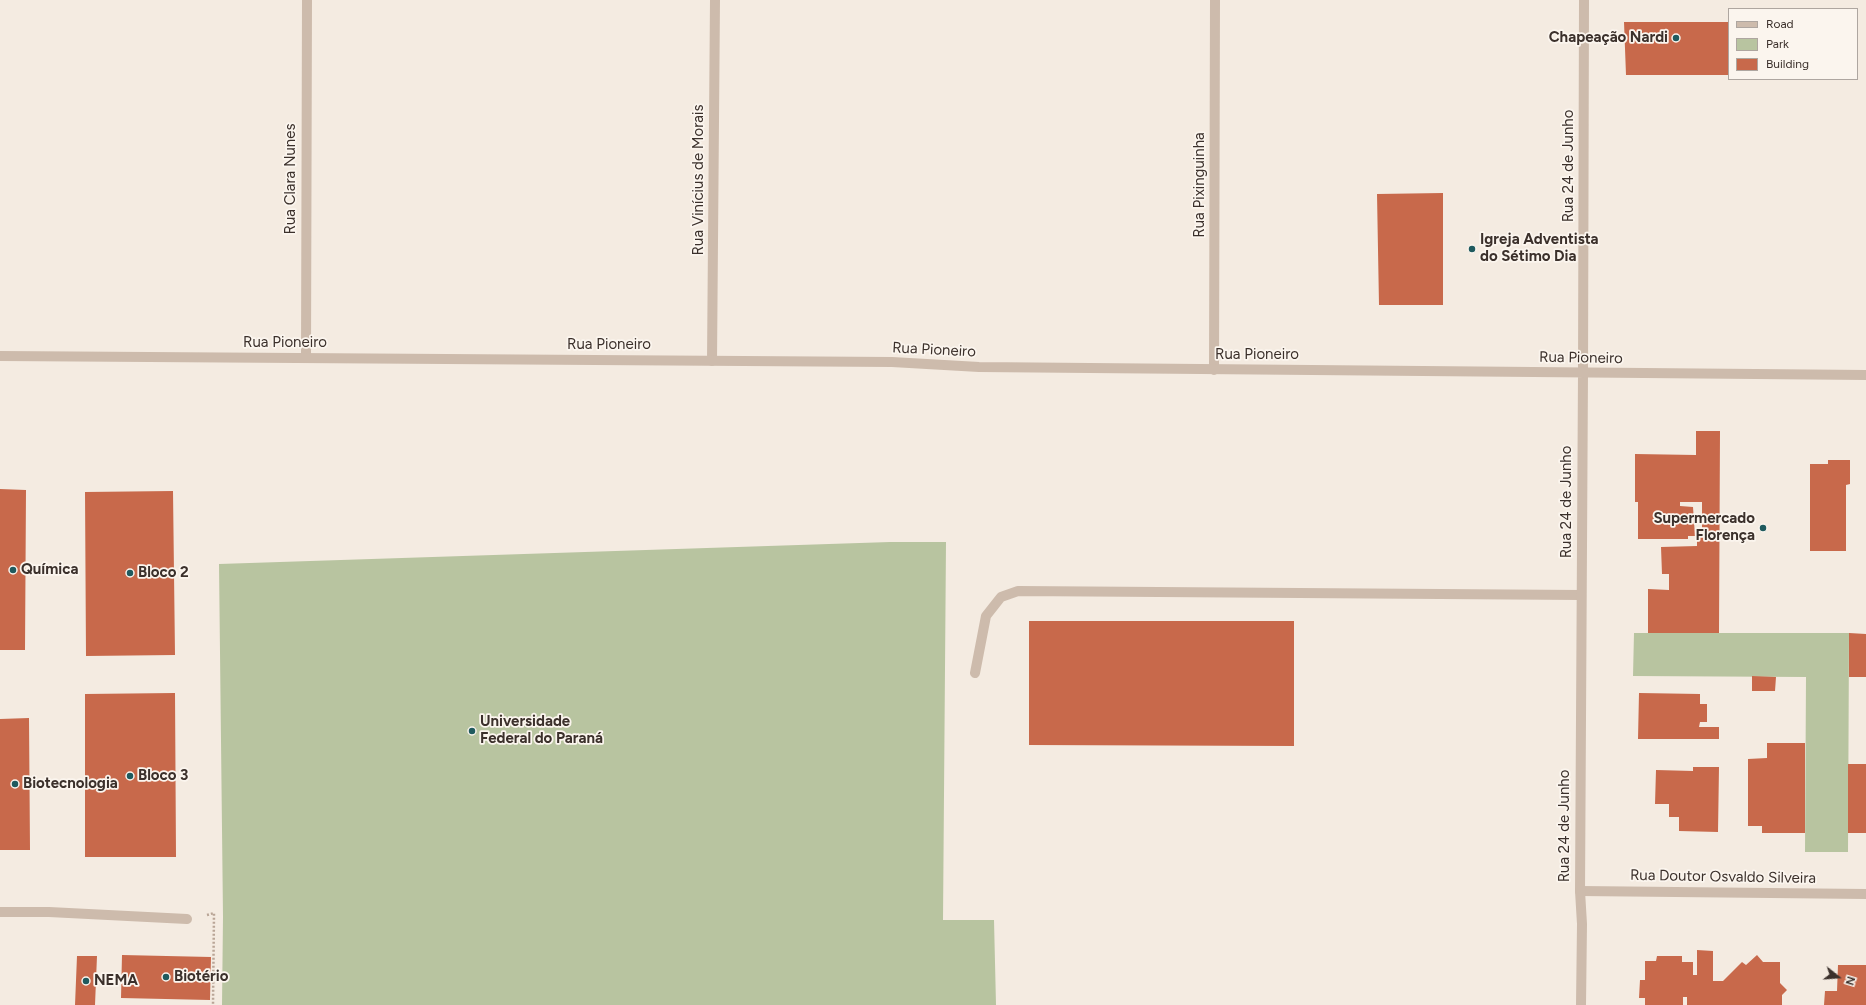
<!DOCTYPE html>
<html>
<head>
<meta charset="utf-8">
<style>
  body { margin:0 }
  #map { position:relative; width:1866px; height:1005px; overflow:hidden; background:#f4ebe1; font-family:Figtree,sans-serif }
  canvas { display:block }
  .legend { position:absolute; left:1728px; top:8px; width:130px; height:72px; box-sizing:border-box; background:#fbf5ee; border:1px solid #aea6a0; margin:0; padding:5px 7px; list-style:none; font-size:12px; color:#3b302b }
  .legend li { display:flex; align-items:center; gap:8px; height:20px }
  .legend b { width:20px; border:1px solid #aea6a0 }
  .north { position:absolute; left:1818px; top:957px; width:40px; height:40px; -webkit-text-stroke:3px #fbf5ee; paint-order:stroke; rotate:107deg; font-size:11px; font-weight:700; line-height:16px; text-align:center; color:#3b302b }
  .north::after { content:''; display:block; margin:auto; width:14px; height:18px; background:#3b302b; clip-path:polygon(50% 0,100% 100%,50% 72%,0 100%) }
</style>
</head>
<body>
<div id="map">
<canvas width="1866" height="1005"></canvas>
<ul class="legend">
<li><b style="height:5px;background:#cdbbac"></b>Road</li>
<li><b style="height:11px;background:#b8c4a0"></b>Park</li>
<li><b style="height:11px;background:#c8694b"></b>Building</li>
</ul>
<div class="north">N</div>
</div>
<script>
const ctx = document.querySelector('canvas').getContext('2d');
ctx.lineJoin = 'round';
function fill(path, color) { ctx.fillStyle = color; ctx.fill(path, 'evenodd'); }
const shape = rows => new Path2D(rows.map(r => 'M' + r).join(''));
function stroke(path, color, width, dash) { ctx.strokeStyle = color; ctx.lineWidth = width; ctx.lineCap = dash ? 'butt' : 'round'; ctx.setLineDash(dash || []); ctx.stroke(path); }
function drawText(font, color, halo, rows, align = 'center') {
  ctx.font = font + ' Figtree,sans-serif'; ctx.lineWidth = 3.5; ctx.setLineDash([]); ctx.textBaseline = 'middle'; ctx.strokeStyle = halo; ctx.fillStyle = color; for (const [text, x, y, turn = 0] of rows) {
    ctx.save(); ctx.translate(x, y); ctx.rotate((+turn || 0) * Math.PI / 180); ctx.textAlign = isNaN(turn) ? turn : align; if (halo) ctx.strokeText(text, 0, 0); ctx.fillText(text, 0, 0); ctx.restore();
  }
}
fill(shape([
  [890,542,946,542,943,920,994,920,996,1005,222,1005,223,917,219,564],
  [1634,633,1849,633,1848,852,1805,852,1806,677,1633,676]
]), '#b8c4a0');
fill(shape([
  [1624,22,1728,22,1729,75,1626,75],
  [1443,193,1443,305,1379,305,1377,194],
  [1696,431,1720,431,1719,633,1648,633,1648,589,1669,590,1669,574,1662,574,1661,547,1697,546,1697,533,1702,532,1702,502,1680,502,1680,506,1693,507,1695,536,1688,536,1688,539,1638,539,1638,502,1635,502,1635,454,1696,455],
  [1828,460,1850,460,1850,484,1846,485,1846,551,1810,551,1810,464,1828,464],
  [0,489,26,490,25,650,0,650],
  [173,491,175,655,86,656,85,492],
  [1029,621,1294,621,1294,746,1029,745],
  [1849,633,1866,634,1866,677,1849,677],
  [1752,676,1776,677,1775,691,1752,691],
  [175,693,176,857,85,857,85,694],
  [1639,693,1700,694,1700,704,1707,704,1707,722,1700,722,1699,727,1719,727,1719,739,1638,739],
  [29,718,30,850,0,850,0,719],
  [1767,743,1805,743,1805,833,1762,833,1762,826,1748,826,1748,759,1767,758],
  [1848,764,1866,764,1866,833,1848,833],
  [1693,767,1719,767,1718,832,1679,831,1679,817,1669,817,1669,804,1655,804,1656,770,1693,771],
  [1697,950,1713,951,1713,981,1723,981,1742,962,1746,965,1757,955,1763,962,1780,962,1780,983,1787,990,1782,995,1782,1005,1687,1005,1687,997,1683,997,1683,1005,1645,1005,1645,998,1639,998,1640,980,1645,980,1645,961,1656,961,1657,956,1682,956,1682,962,1693,962,1693,975,1697,975],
  [122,955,211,957,210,1000,121,998],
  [77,956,97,956,95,1005,75,1005],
  [1838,965,1866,965,1866,1005,1824,1005,1825,991,1837,991]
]), '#c8694b');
stroke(shape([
  [207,915,214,913,213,1005]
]), '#b9a596', 2.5, [2, 2]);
stroke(shape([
  [975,673,986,616,1001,597,1018,591,1581,595],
  [0,912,49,912,187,919]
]), '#cdbbac', 10);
stroke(shape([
  [306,358,307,0],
  [712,361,715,0],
  [1214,370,1215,0],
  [1583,373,1584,0],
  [1580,891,1866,894]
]), '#cdbbac', 10);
stroke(shape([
  [0,356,892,362,979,367,1866,375],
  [1581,1005,1582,924,1580,891,1583,373]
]), '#cdbbac', 10);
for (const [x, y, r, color] of [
  [1676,38,4,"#1f5a5e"],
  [1472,249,4,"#1f5a5e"],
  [1763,528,4,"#1f5a5e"],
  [13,570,4,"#1f5a5e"],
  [130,573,4,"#1f5a5e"],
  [472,731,4,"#1f5a5e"],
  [130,776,4,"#1f5a5e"],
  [15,784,4,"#1f5a5e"],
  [166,977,4,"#1f5a5e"],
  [86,981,4,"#1f5a5e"]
]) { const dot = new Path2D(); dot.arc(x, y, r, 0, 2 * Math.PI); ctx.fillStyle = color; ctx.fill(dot); stroke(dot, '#fbf5ee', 1.5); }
drawText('bold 15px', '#3b302b', '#fbf5ee', [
  ["Chapeação Nardi",1668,38,"right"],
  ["Igreja Adventista",1480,240],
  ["do Sétimo Dia",1480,257],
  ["Supermercado",1755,519,"right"],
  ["Florença",1755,536,"right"],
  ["Química",21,570],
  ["Bloco 2",138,573],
  ["Universidade",480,722],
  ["Federal do Paraná",480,739],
  ["Bloco 3",138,776],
  ["Biotecnologia",23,784],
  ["Biotério",174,977],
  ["NEMA",94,981]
], 'left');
drawText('15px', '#3b302b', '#fbf5ee', [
  ["Rua 24 de Junho",1569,166,-90],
  ["Rua Clara Nunes",291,179,-90],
  ["Rua Vinícius de Morais",699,180,-90],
  ["Rua Pixinguinha",1200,185,-90],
  ["Rua Pioneiro",285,343],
  ["Rua Pioneiro",609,345],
  ["Rua Pioneiro",934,350,3],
  ["Rua Pioneiro",1257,355],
  ["Rua Pioneiro",1581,358,1],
  ["Rua 24 de Junho",1567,502,-90],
  ["Rua 24 de Junho",1565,826,-90],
  ["Rua Doutor Osvaldo Silveira",1723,877,1]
]);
</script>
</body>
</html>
